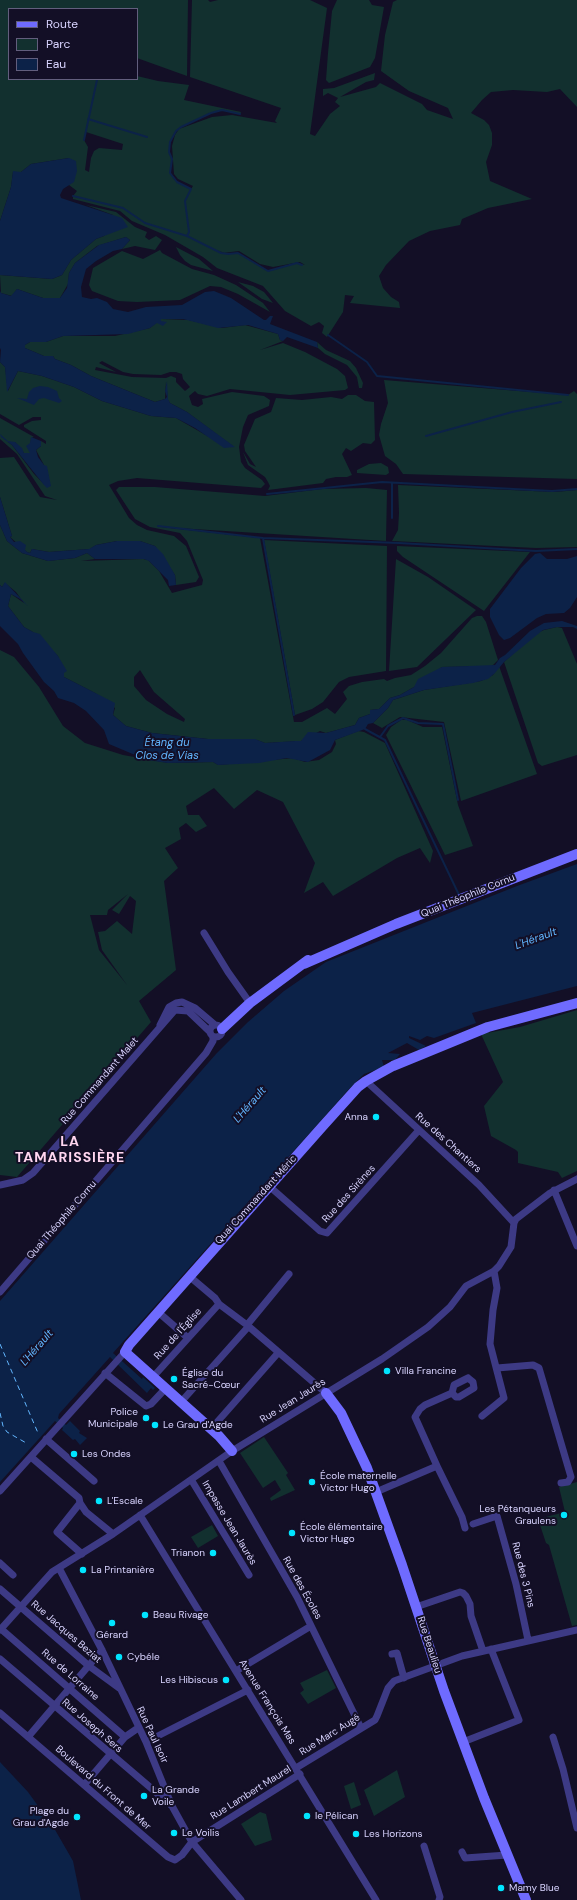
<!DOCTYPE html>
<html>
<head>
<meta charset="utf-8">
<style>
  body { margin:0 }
  #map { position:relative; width:577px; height:1900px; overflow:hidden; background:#130f26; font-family:"DM Sans",sans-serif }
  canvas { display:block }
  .legend { position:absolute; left:8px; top:8px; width:130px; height:72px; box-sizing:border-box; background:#130f26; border:1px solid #625e7d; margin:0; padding:5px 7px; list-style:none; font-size:12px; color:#d9d4ff }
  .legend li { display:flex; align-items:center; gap:8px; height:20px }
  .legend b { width:20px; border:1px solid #625e7d }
</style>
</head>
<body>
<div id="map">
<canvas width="577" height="1900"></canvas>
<ul class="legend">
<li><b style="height:5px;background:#6f6bff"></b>Route</li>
<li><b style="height:11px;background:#12302f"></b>Parc</li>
<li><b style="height:11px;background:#0c2248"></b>Eau</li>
</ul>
</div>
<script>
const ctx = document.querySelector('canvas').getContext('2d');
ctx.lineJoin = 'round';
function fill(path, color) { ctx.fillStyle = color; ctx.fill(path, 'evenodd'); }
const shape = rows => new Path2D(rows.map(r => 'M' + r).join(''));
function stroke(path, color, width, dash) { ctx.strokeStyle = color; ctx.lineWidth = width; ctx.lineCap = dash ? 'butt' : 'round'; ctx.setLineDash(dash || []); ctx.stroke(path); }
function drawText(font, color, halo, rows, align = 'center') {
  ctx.font = font + ' "DM Sans",sans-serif'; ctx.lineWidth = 4; ctx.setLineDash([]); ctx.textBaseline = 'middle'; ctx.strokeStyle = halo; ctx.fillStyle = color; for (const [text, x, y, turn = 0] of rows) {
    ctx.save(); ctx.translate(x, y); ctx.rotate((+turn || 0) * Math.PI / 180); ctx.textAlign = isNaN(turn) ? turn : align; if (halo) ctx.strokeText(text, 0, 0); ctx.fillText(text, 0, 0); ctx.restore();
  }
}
fill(shape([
  [0,0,188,0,187,76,137,58,137,9,9,9,9,79,137,79,137,76,158,81,189,85,184,100,241,112,240,114,222,110,211,113,181,127,176,131,170,143,169,152,172,159,170,173,177,182,191,189,193,186,178,179,174,174,172,146,175,135,179,129,212,117,232,115,277,123,275,121,281,108,190,77,192,0,208,0,210,2,218,0,310,0,327,8,310,134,315,136,330,114,340,106,335,102,338,98,328,93,323,96,323,89,334,88,375,73,374,80,366,82,340,97,376,87,380,83,422,104,427,110,453,119,448,108,409,91,381,71,385,35,393,2,397,0,577,0,577,107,560,89,547,92,513,90,491,92,482,100,471,113,484,120,489,125,492,133,492,145,486,162,490,181,532,199,488,208,462,219,460,225,430,231,409,241,386,265,379,276,383,288,391,297,399,302,400,308,350,303,354,296,345,295,343,312,327,337,322,333,324,326,319,322,311,326,285,311,263,286,217,268,203,257,165,235,132,221,120,211,73,199,73,196,77,191,69,185,69,158,31,164,21,172,13,172,11,187,0,221],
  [86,132,123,144,122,150,99,148,94,151,91,158,89,172,85,170,88,147,84,140],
  [216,250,223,253,239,251,260,264,273,267,300,262,305,265,297,263,268,271,238,253,228,254],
  [337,0,369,0,372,5,384,7,375,58,370,67,329,83,326,80,328,53,332,11],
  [86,205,116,212,135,227,147,232,145,237,149,240,156,236,162,240,155,250,135,246,122,249,130,240,126,237,97,246,75,263,69,273,68,284,60,298,43,298,17,289,12,296,1,293,0,275,52,279,62,275,71,260,96,239,104,236,113,215],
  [176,247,199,259,213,271,191,265,185,261,180,255],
  [160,250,162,253,192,269,214,275,236,285,263,303,270,312,238,294,221,287,210,286,180,300,137,302,118,301,92,291,89,285,93,268,122,251,143,259],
  [238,282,253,286,264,292,273,303,262,299],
  [161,319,189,320,222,328,245,325,278,334,280,340,283,341,260,350,283,343,305,352,337,369,345,376,348,388,345,390,290,395,230,389,207,396,198,394,195,391,189,396,192,405,198,407,203,404,202,399,232,392,264,396,270,400,269,406,248,415,243,427,239,447,241,462,245,468,262,480,265,484,261,488,137,478,118,481,109,485,129,518,137,525,147,530,174,536,186,546,199,577,196,582,176,585,175,575,155,546,140,541,117,541,96,545,90,549,49,552,32,549,30,553,27,552,10,537,12,536,0,497,0,458,14,457,40,497,57,500,45,496,17,454,0,439,0,418,34,437,31,438,30,453,24,453,15,442,8,442,12,445,34,474,47,487,44,465,36,450,41,446,41,441,46,444,46,441,24,427,24,425,32,421,41,420,41,417,33,417,19,425,0,414,0,362,5,367,8,391,18,371,42,376,74,387,102,401,151,416,176,418,209,437,234,447,187,412,170,403,168,400,166,382,165,399,155,402,91,376,71,365,55,359,53,356,44,356,25,348,25,345,30,342,46,342,63,336,115,336,150,328],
  [102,361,123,372,133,374,161,375,170,372,176,372,182,374,183,379,190,387,185,391,176,382,176,378,171,376,166,378,132,377,95,370,96,367,116,372,99,363],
  [317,342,326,350,350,361,356,368,363,383,362,388,359,388,357,377,347,365,325,354,318,348],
  [384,380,568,395,574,391,577,394,577,479,403,474,396,464,385,456,379,435,381,424,388,403],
  [348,395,356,395,365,401,374,402,375,440,371,444,363,443,351,451,346,448,342,454,352,475,347,477,336,477,326,479,323,483,268,490,270,486,268,482,265,477,248,465,243,452,250,464,256,467,245,451,244,445,255,419,271,412,276,398,302,400,331,397,342,399],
  [381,463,388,467,389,473,386,475,357,473,357,470,369,464],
  [398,485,555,492,577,490,577,547,536,548,392,541,398,530,399,513],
  [119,487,155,487,265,496,322,489,366,488,387,490,386,541,161,527,260,538,294,722,302,722,327,708,335,714,347,699,343,692,349,686,362,682,384,679,387,681,395,678,411,675,425,666,441,653,472,618,477,616,482,616,486,622,498,660,492,666,442,667,414,687,400,695,390,698,379,709,370,710,370,714,359,718,355,725,326,733,320,731,301,741,265,743,257,740,208,739,152,733,126,726,113,715,115,708,95,693,64,677,58,656,33,632,24,627,8,606,11,594,24,603,16,592,5,583,2,587,0,585,0,525,7,541,22,553,48,561,75,558,87,553,95,559,81,561,143,559,148,560,159,571,172,593,202,585,203,580,187,541,180,533,150,527,135,519,116,490],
  [140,670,154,692,185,719,184,722,167,714,146,700,134,686,134,677],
  [264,540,387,546,386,671,349,677,339,682,323,702,312,709,295,715],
  [397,546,530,552,484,611,403,557,397,551],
  [396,559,428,577,476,610,417,667,389,671],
  [557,627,562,628,577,664,577,755,542,766,538,763,504,662,535,634,544,630],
  [0,650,14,657,39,687,63,726,85,743,123,755,168,763,213,762,218,765,293,758,305,762,319,760,332,752,336,744,335,740,358,731,364,732,385,743,433,851,430,863,420,848,397,858,333,896,323,882,304,893,315,863,283,802,257,790,234,809,214,788,186,806,188,815,199,815,207,826,196,832,186,823,179,828,181,839,165,848,178,868,164,881,176,970,139,1001,151,1022,17,1177,0,1175],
  [128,894,112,910,119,914,130,896,136,901,132,934,117,921,105,931,98,932,102,950,127,985,99,950,90,915,107,915,108,910],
  [499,666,537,774,461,801,444,722,400,717,382,728,373,723,388,708,393,700,424,690,481,681,493,675],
  [401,720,407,720,423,727,442,727,458,805,473,846,445,855,386,735,391,727],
  [577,1010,577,1171,562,1178,558,1172,518,1163,518,1152,516,1150,491,1136,484,1106,503,1082,481,1034,520,1027],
  [264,1437,288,1473,286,1475,295,1490,271,1501,270,1498,281,1490,275,1480,263,1488,240,1453],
  [577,1482,577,1625,572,1626,549,1545,546,1543,538,1519,565,1512,559,1487],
  [212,1525,218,1536,198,1548,191,1537],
  [327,1670,336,1688,308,1704,300,1693,304,1690,300,1683],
  [397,1770,405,1797,374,1816,364,1790],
  [354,1782,361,1805,351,1809,344,1786],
  [260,1812,266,1814,272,1840,255,1846,241,1824]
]), '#12302f');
fill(shape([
  [69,158,76,161,77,171,74,182,63,189,60,195,61,198,122,218,128,227,96,239,71,260,62,275,52,279,0,275,0,221,11,187,13,171,21,172,31,164],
  [126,237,130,240,122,249,113,251,96,261,86,269,81,287,82,297,91,299,97,298,107,302,113,309,128,312,146,307,182,305,205,292,214,291,231,298,264,320,266,320,270,316,273,316,270,324,317,342,318,348,287,337,283,341,280,340,278,334,248,325,218,328,183,319,161,319,161,321,167,322,163,326,157,323,150,328,128,334,63,336,46,342,30,342,25,345,25,348,44,356,53,356,55,359,71,365,91,376,155,402,165,399,167,397,165,391,167,381,168,399,170,403,187,412,235,447,224,448,195,428,176,418,151,416,102,401,74,387,42,376,18,371,7,392,5,367,0,362,1,350,0,348,0,291,1,293,11,296,17,289,43,298,60,298,67,288,69,273,75,263,99,245],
  [40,386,48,387,57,391,59,398,62,401,59,403,44,398,39,399,34,405,17,398,27,399,29,392,33,388],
  [0,434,8,441,15,442,22,448,24,453,30,453,26,446,30,443,31,437,41,441,41,446,36,450,38,457,44,465,47,466,51,486,47,488,44,485,12,445,1,437],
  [0,497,12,536,10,537,14,542,20,541,26,545,25,550,27,552,30,553,32,549,49,552,89,549,96,545,117,541,140,541,155,546,163,554,175,575,176,585,169,586,168,580,149,561,144,559,95,559,87,553,75,558,48,561,22,553,7,541,0,525],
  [540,553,547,559,567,559,577,556,577,597,570,608,564,613,546,614,537,618,510,638,504,640,499,635,490,617,490,609,521,568,535,554],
  [5,582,28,606,20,599,11,594,8,606,24,627,33,632,40,634,58,656,67,671,64,673,64,677,115,703,113,715,126,726,152,733,208,739,255,739,265,743,295,741,301,741,308,732,326,733,355,725,359,718,370,714,370,710,379,709,390,698,400,695,414,687,418,679,442,667,495,665,500,658,505,655,530,631,544,623,562,621,577,626,577,629,573,627,557,627,543,630,504,662,495,673,488,679,473,683,424,690,393,700,388,708,373,723,368,724,365,729,335,740,330,750,308,762,287,758,259,763,218,765,213,762,168,763,147,760,109,744,104,730,86,711,74,703,58,698,54,691,44,682,23,653,18,644,0,626,0,585,2,587],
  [577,864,577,986,472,1013,476,1023,434,1038,427,1036,420,1040,409,1036,409,1038,426,1046,419,1050,407,1043,388,1053,400,1054,395,1060,382,1060,384,1067,364,1074,349,1089,113,1353,142,1379,143,1377,155,1388,153,1390,151,1388,147,1393,110,1357,59,1414,58,1418,66,1425,70,1421,80,1431,79,1433,87,1438,80,1445,75,1439,73,1440,62,1430,63,1428,55,1421,0,1482,0,1301,216,1054,248,1022,284,991,326,962,517,886],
  [0,1762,28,1792,54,1828,73,1861,81,1900,0,1900]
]), '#0c2248');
stroke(shape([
  [88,119,147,137],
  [84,140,97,80],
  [73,196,123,208,145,223,187,236,221,253,228,254,238,253,268,271,297,263,302,265],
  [187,236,189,232,185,201,191,189,177,182,170,173,172,159,169,152,170,142,176,131,181,127,211,113,222,110,240,114],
  [328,335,367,362,377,376,568,395],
  [426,436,512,412,561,402],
  [392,483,392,518],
  [267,494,382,482,552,491,577,489],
  [158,526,263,538,399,543,536,551,577,549],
  [263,538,294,715],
  [365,729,385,740,460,897],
  [380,737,388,726,403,718,418,723,443,724,458,800]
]), '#0c2248', 2);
stroke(shape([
  [0,1344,38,1433],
  [0,1413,3,1426,7,1432,28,1444]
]), '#62b6ff', 1, [5, 4]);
stroke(shape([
  [204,933,228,972,250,1003],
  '210 1031a6 6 0 1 1 12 0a6 6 0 1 1-12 0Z',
  [160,1025,169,1007,176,1003,182,1002,195,1008,215,1025],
  [366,1081,479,1185,514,1223],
  [0,1185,23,1180,33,1173,175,1010,188,1011,209,1031],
  [269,1186,320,1231,327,1233,419,1130],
  [554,1190,577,1246],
  [189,1276,215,1298,219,1304,247,1325,326,1393],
  [0,1292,206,1053,213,1041,213,1037],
  [158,1312,188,1338],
  [247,1325,289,1274],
  [497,1368,533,1365,539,1368,571,1477,568,1482,561,1483],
  [105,1373,146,1406,151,1404,166,1388],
  [153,1377,219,1304],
  [468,1378,473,1382,474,1388,459,1397,456,1397,452,1393,454,1385,468,1378],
  [181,1402,248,1327],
  [482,1416,504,1398,490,1344,493,1310,497,1288,494,1271],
  [211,1429,278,1353],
  [46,1439,94,1481],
  [31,1457,79,1498,80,1503],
  [219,1461,297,1597,361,1728],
  [437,1466,462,1517,465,1528],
  [192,1481,249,1575],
  [0,1491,125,1352],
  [376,1492,437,1466,415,1417,420,1409,425,1405,452,1393],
  [140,1515,376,1900],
  [473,1524,497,1516,516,1584,528,1640],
  [82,1554,57,1532,80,1503,86,1512,113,1534],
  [0,1563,13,1575],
  [59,1568,102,1650,146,1742,172,1806,188,1835,192,1842,241,1900],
  [0,1589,89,1666,119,1688],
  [416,1607,460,1592,463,1593,466,1596,470,1604,471,1616,483,1651],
  [1,1629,125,1737],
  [0,1630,52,1572,113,1534,232,1451,382,1359,428,1327,450,1307,466,1286,494,1271,499,1266,511,1247,514,1223,516,1219,550,1193,577,1179],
  [392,1654,397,1653,404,1678],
  [0,1659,172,1806],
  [236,1671,311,1626],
  [0,1713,168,1857,175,1860,182,1855,192,1842,300,1774],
  [28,1737,102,1650],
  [553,1737,563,1769,577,1828],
  [146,1742,248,1690],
  [463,1742,519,1720,491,1649],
  [296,1768,375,1720,377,1716,388,1688,394,1681,462,1656,577,1630],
  [84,1785,125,1737,138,1728],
  [424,1846,440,1897,439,1900],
  [462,1852,465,1858,507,1855]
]), '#3d3a85', 7);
stroke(shape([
  [304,964,396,924,577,854],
  [222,1029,250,1003,308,960],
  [326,1393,341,1413,367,1468,402,1565,444,1691,484,1798,526,1900],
  [232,1451,219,1436,125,1352,129,1345,322,1127,358,1087,366,1081,393,1066,488,1027,577,1003]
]), '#6f6bff', 10);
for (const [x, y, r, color] of [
  [376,1117,4,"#00e5ff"],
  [387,1371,4,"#00e5ff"],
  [174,1379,4,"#00e5ff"],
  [146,1418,4,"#00e5ff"],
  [155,1425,4,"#00e5ff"],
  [74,1454,4,"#00e5ff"],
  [312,1482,4,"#00e5ff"],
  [99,1501,4,"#00e5ff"],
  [564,1515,4,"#00e5ff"],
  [292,1533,4,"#00e5ff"],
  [213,1553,4,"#00e5ff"],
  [83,1570,4,"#00e5ff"],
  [145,1615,4,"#00e5ff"],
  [112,1623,4,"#00e5ff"],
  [119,1657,4,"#00e5ff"],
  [226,1680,4,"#00e5ff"],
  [144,1796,4,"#00e5ff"],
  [307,1816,4,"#00e5ff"],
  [77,1817,4,"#00e5ff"],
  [174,1833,4,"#00e5ff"],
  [356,1834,4,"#00e5ff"],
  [501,1888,4,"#00e5ff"]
]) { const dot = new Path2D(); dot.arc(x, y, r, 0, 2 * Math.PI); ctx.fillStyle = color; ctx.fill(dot); stroke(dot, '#130f26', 1.5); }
drawText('10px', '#d9d4ff', '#130f26', [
  ["Quai Théophile Cornu",468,896,-22],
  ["Rue Commandant Malet",100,1081,-49],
  ["Rue des Chantiers",448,1143,42],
  ["Rue des Sirènes",349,1194,-48],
  ["Quai Commandant Méric",256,1200,-48],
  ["Quai Théophile Cornu",62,1220,-49],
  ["Rue de l'Église",178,1334,-48],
  ["Rue Jean Jaurès",293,1401,-32],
  ["Impasse Jean Jaurès",229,1523,59],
  ["Rue des 3 Pins",523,1575,76],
  ["Rue des Écoles",302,1588,61],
  ["Rue Jacques Beziat",66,1632,41],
  ["Rue Beaulieu",429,1645,72],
  ["Rue de Lorraine",70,1675,41],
  ["Avenue François Mas",267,1702,58],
  ["Rue Joseph Sers",92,1726,41],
  ["Rue Paul Isoir",152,1735,65],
  ["Rue Marc Augé",330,1735,-32],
  ["Boulevard du Front de Mer",103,1788,41],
  ["Rue Lambert Maurel",251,1793,-32]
]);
drawText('10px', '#d9d4ff', '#130f26', [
  ["Anna",368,1117,"right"],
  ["Villa Francine",395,1371],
  ["Église du",182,1373],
  ["Sacré-Cœur",182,1385],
  ["Police",138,1412,"right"],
  ["Municipale",138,1424,"right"],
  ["Le Grau d'Agde",163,1425],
  ["Les Ondes",82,1454],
  ["École maternelle",320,1476],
  ["Victor Hugo",320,1488],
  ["L'Escale",107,1501],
  ["Les Pétanqueurs",556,1509,"right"],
  ["Graulens",556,1521,"right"],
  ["École élémentaire",300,1527],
  ["Victor Hugo",300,1539],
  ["Trianon",205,1553,"right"],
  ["La Printanière",91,1570],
  ["Beau Rivage",153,1615],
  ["Gérard",112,1635,"center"],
  ["Cybéle",127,1657],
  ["Les Hibiscus",218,1680,"right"],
  ["La Grande",152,1790],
  ["Voile",152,1802],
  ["Plage du",69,1811,"right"],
  ["Grau d'Agde",69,1823,"right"],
  ["le Pélican",315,1816],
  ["Le Voilis",182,1833],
  ["Les Horizons",364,1834],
  ["Mamy Blue",509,1888]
], 'left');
drawText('italic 11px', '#62b6ff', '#130f26', [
  ["Étang du",167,743],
  ["Clos de Vias",167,756],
  ["L'Hérault",536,939,-20],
  ["L'Hérault",250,1105,-49],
  ["L'Hérault",37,1348,-49]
]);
ctx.letterSpacing = '1px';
drawText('bold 14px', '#ffd6f0', '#130f26', [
  ["LA",70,1142],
  ["TAMARISSIÈRE",70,1158]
]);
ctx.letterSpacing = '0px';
</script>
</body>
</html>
